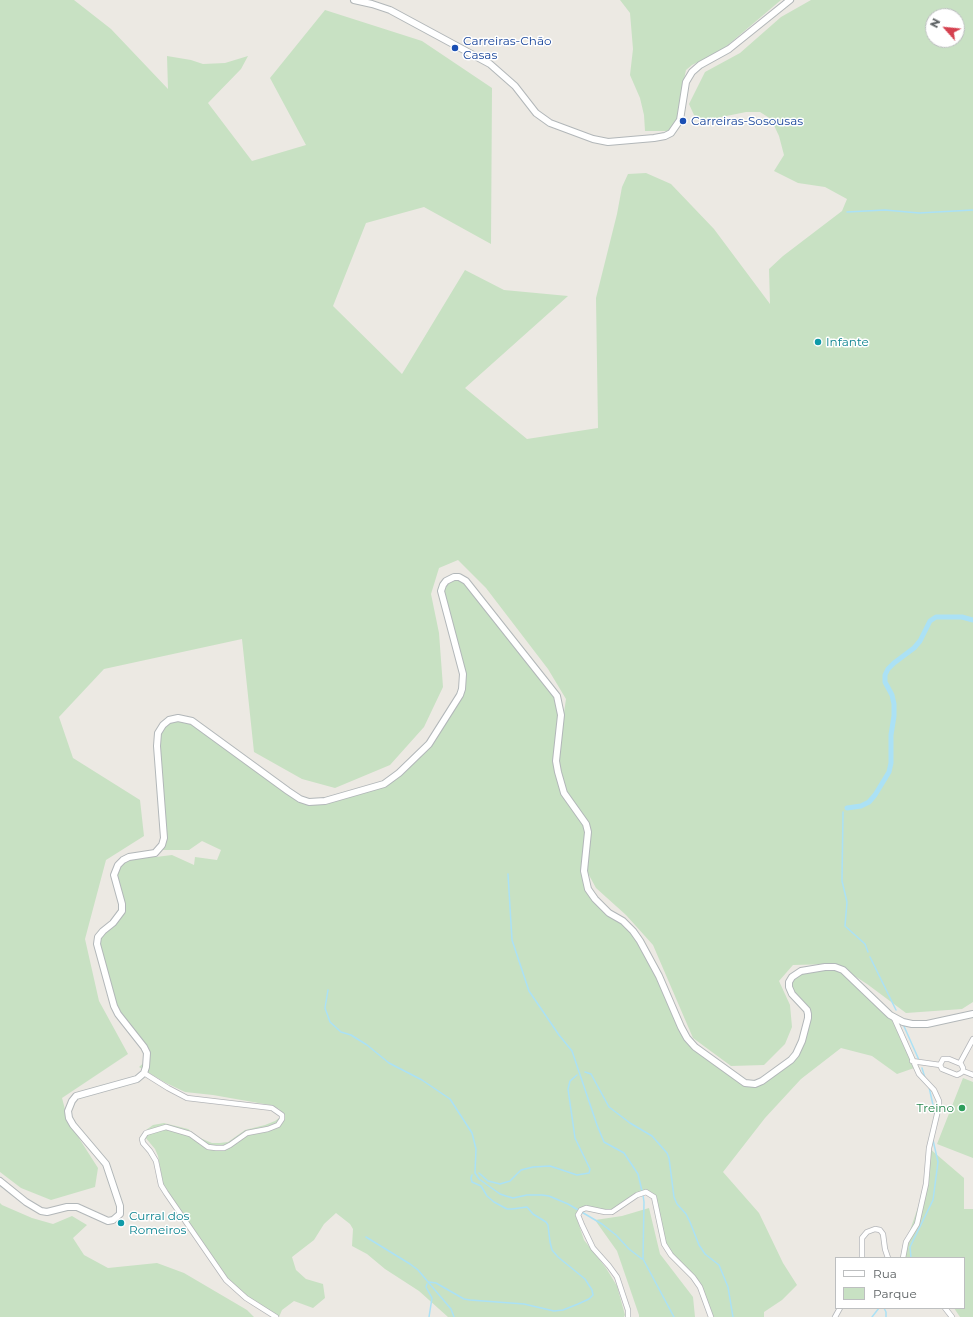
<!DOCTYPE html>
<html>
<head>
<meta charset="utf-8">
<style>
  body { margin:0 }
  #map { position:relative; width:973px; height:1317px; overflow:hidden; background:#ece9e3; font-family:Montserrat,sans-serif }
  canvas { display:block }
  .legend { position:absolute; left:835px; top:1257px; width:130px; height:52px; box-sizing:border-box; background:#fff; border:1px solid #bdbfc0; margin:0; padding:5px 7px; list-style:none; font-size:12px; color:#5b6062 }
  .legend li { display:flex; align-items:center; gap:8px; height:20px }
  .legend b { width:20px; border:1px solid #bdbfc0 }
  .north { position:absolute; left:925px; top:8px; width:40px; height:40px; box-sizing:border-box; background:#fff; border:1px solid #bdbfc0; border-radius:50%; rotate:297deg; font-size:11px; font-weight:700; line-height:16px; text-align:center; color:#5b6062 }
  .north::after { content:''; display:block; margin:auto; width:14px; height:18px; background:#d5414f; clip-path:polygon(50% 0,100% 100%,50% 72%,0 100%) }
</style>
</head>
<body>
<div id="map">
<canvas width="973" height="1317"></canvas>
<ul class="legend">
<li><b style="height:5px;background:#fff"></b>Rua</li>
<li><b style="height:11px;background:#c8e1c3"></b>Parque</li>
</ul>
<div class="north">N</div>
</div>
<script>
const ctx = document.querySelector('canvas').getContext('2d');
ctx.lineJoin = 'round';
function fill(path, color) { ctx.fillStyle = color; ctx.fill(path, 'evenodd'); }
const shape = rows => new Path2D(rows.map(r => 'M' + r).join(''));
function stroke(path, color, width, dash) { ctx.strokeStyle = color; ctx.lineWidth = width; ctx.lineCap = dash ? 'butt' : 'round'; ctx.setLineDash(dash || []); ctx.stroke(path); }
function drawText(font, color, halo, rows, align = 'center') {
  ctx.font = font + ' Montserrat,sans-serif'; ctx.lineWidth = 3; ctx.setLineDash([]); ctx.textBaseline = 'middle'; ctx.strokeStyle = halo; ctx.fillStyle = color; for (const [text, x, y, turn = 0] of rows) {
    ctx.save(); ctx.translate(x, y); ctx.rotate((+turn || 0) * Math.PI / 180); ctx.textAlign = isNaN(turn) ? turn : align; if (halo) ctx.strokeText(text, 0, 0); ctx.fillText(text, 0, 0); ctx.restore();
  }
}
fill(shape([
  [0,0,74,0,111,29,168,89,167,56,191,60,203,64,225,63,248,56,241,69,208,103,252,161,306,145,270,78,325,10,422,41,492,88,491,244,424,207,366,223,333,306,402,374,465,270,504,290,568,296,465,388,527,439,598,428,596,298,617,214,622,187,628,174,646,173,671,184,714,229,770,304,769,269,783,256,842,211,847,199,825,187,798,183,774,171,784,155,779,136,771,119,760,112,746,112,702,121,694,115,689,104,705,72,740,53,781,17,811,0,973,0,973,1002,962,1009,906,1013,867,984,836,964,793,965,779,981,790,1005,792,1027,785,1044,764,1065,731,1066,693,1038,653,945,626,915,596,888,584,866,584,871,595,899,623,921,640,941,681,1027,695,1047,728,1072,755,1084,790,1060,802,1041,808,1018,792,994,789,982,801,971,825,967,850,975,885,1006,894,1018,917,1067,897,1074,872,1056,841,1048,801,1079,765,1118,723,1172,759,1213,783,1263,797,1285,782,1300,764,1312,764,1317,711,1317,700,1287,664,1244,654,1197,646,1192,612,1212,590,1208,578,1213,576,1216,584,1240,606,1268,617,1286,625,1315,624,1317,448,1317,419,1291,385,1269,367,1254,352,1246,353,1229,350,1224,336,1213,324,1224,314,1240,292,1257,296,1270,306,1279,323,1284,325,1298,313,1308,294,1301,282,1310,279,1317,250,1299,232,1285,164,1189,158,1156,155,1149,145,1137,146,1130,153,1125,164,1123,188,1129,200,1138,212,1143,220,1143,228,1142,245,1130,265,1125,275,1121,279,1118,282,1115,279,1109,270,1105,213,1095,185,1092,166,1083,139,1067,147,1060,147,1053,118,1014,98,937,118,918,121,897,114,875,123,860,141,855,156,857,172,855,194,865,195,857,217,860,221,850,202,841,189,850,159,850,164,838,157,738,169,720,192,721,300,799,318,802,367,790,399,773,429,744,460,695,463,682,446,611,443,585,450,578,466,581,559,703,557,762,566,699,548,669,486,588,458,560,439,568,431,594,439,633,443,687,424,727,390,765,335,788,302,779,254,752,242,639,104,669,59,717,73,758,140,800,144,836,106,860,85,939,99,1001,128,1054,62,1098,68,1121,98,1168,95,1187,51,1200,21,1188,0,1172],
  [933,16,957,16,957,40,933,40],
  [620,0,781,0,722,50,692,65,686,70,679,104,678,120,674,128,669,131,645,131,644,115,640,98,630,75,633,49,630,13],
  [963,1078,973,1082,973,1158,937,1144],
  [929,1148,964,1178,964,1209,973,1209,973,1317,960,1317,954,1308,964,1308,964,1258,903,1258,906,1242,926,1184],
  [0,1203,2,1205,32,1218,53,1224,72,1216,87,1225,73,1238,84,1255,108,1268,157,1263,184,1273,247,1310,254,1317,0,1317],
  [649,1208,660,1254,693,1297,695,1317,639,1317,639,1315,617,1251,595,1220,622,1216]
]), '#c8e1c3');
stroke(shape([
  [847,212,885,210,919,213,973,210],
  [843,812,842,881,847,902,845,926,865,944,868,952],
  [508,874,512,940,529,991,559,1035,572,1051,597,1125,604,1142,624,1153,638,1174,642,1191],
  [870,957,896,1010],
  [328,990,325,1008,330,1022,341,1032,351,1035,367,1045,389,1063,422,1080,450,1099,472,1133,476,1149,475,1173,479,1179,500,1194,506,1196,513,1198,527,1195,542,1195,549,1196,568,1204,602,1224,616,1235,629,1249,642,1259],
  [903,1024,919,1060],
  [922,1068,925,1078],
  [585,1072,591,1074,609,1107,630,1123,652,1136,667,1153,669,1158,674,1197,677,1204,686,1214,690,1222,699,1245,705,1254,719,1265,728,1287,733,1317],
  [929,1087,935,1114],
  [479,1173,488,1181,500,1184,510,1181,521,1170,533,1167,550,1166,577,1175,589,1173,590,1169,575,1138,568,1089,570,1081,577,1075],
  [643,1195,644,1202,643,1259,674,1317],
  [366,1237,410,1264,418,1270,451,1309,454,1317],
  [911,1258,910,1247,933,1200,938,1162,933,1140],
  [429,1282,436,1283,464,1299,470,1300,524,1304,554,1311,563,1310,578,1304,589,1299,593,1295,592,1290,585,1279,558,1257,552,1250,550,1242,548,1225,546,1222,533,1214,527,1207,512,1209,507,1209,494,1202,487,1196,481,1186,472,1182,471,1178,472,1175],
  [427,1284,426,1287,432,1298,429,1317],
  [884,1308,886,1312,886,1317],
  [872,1317,879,1308]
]), '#abe1f5', 1.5);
stroke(shape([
  [847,808,861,806,869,802,875,795,889,772,891,763,891,735,894,716,894,704,892,695,885,682,885,675,888,669,894,663,914,648,920,641,930,621,936,617,962,617,973,620]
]), '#abe1f5', 5);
const minor = shape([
  [894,1018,919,1074,934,1090,939,1101,939,1106,929,1148,926,1184,917,1224,906,1242,903,1258],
  [912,1061,940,1065],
  [960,1063,973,1039],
  [940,1065,943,1059,949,1059,961,1064,963,1068,963,1071],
  [940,1065,942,1069,957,1075,961,1073,963,1071],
  [963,1071,973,1075],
  [144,1073,168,1088,187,1098,272,1108,282,1115,282,1119,278,1125,268,1129,247,1133,230,1145,224,1148,216,1148,208,1147,190,1134,166,1127,146,1133,142,1139,143,1143,150,1151,156,1161,161,1185,166,1193,226,1280,246,1298,276,1317],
  [862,1258,862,1238,867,1232,875,1229,880,1230,883,1234,885,1249,888,1258],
  [945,1308,952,1317],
  [628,1317,628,1310,617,1277,609,1266,593,1248,582,1225,578,1215,581,1210,586,1208,605,1212,612,1212,637,1195,646,1192,654,1197,664,1244,671,1255,693,1277,700,1287,711,1317],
  [835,1317,840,1308]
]);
const secondary = shape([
  [354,0,372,4,390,10,490,64,515,86,536,113,550,123,593,139,608,142,654,138,665,136,671,133,680,120,686,82,692,72,700,65,729,49,790,0],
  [0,1181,26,1202,41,1211,47,1212,67,1207,77,1207,108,1221,113,1220,120,1214,120,1206,106,1164,73,1125,69,1118,68,1111,72,1101,76,1096,137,1079,144,1073,146,1067,147,1053,144,1047,118,1014,114,1006,97,944,98,937,103,931,113,923,122,911,122,904,114,875,118,865,123,860,129,857,155,853,162,845,164,838,157,746,158,733,163,725,169,720,178,718,192,721,288,791,300,799,309,802,325,801,384,784,399,773,429,744,460,695,462,689,463,674,441,591,443,585,446,581,454,577,459,577,466,581,557,696,561,715,556,761,558,772,564,793,586,824,588,832,584,871,588,889,595,899,609,913,623,921,633,931,640,941,659,976,681,1027,687,1038,695,1047,745,1083,755,1084,762,1081,791,1060,796,1054,802,1041,808,1018,808,1014,807,1010,792,994,789,987,789,982,792,977,801,971,825,967,835,967,843,970,890,1015,903,1022,912,1024,927,1024,973,1014]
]);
stroke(minor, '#b4b6b9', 6);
stroke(secondary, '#b2b7b9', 8);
stroke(minor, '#fff', 4.5);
stroke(secondary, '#fff', 6);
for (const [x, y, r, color] of [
  [455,48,4,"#1a4fb4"],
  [683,121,4,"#1a4fb4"],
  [818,342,4,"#0f9aa8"],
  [962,1108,4,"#2e9e5b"],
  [121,1223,4,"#0f9aa8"]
]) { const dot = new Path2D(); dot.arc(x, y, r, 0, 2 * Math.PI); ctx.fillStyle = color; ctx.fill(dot); stroke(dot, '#fff', 1.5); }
drawText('12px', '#164399', '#fff', [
  ["Carreiras-Chão",463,41],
  ["Casas",463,55],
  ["Carreiras-Sosousas",691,121]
], 'left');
drawText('12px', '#0d838f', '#fff', [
  ["Infante",826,342],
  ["Curral dos",129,1216],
  ["Romeiros",129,1230]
], 'left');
drawText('12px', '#27864d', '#fff', [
  ["Treino",954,1108]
], 'right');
</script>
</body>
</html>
